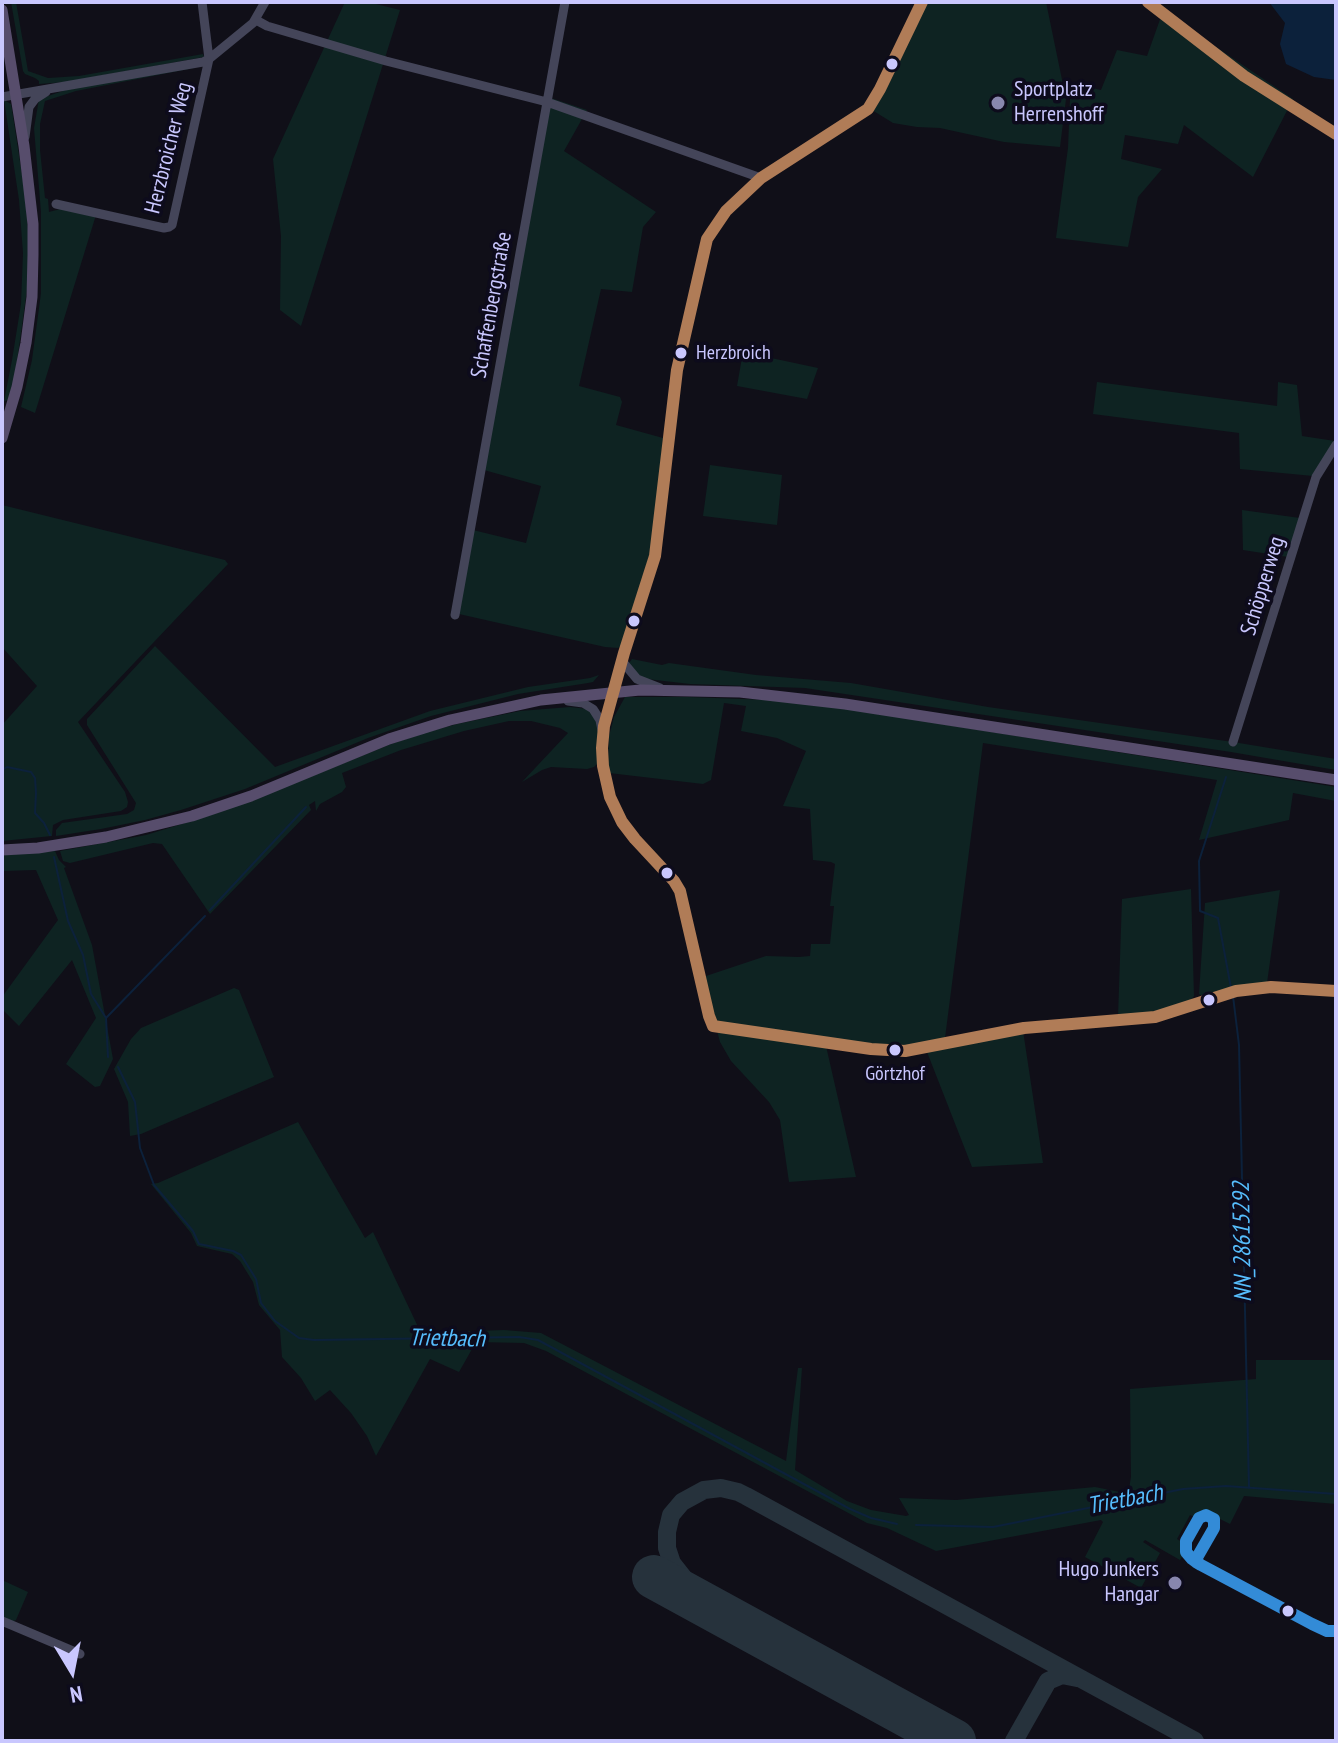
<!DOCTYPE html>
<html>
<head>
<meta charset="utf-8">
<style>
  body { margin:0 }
  #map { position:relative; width:1338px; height:1743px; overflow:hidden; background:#100f18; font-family:"PT Sans Narrow",sans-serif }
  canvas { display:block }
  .frame { position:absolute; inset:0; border:4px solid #c9c7fe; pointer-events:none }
  .north { position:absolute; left:32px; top:1631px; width:80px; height:80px; -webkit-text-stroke:6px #0d0b1c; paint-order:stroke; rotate:170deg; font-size:22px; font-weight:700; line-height:32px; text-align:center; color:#c9c7fe }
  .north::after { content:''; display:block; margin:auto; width:28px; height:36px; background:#c9c7fe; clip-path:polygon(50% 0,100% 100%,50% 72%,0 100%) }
</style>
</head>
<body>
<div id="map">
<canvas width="1338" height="1743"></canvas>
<div class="frame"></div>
<div class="north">N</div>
</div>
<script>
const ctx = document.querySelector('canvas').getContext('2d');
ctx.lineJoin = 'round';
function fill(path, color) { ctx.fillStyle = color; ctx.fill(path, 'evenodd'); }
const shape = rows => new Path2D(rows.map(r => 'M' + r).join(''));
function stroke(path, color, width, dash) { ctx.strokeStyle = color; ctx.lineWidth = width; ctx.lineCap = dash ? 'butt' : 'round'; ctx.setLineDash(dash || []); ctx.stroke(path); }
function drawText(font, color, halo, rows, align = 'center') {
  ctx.font = font + ' "PT Sans Narrow",sans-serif'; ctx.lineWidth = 7; ctx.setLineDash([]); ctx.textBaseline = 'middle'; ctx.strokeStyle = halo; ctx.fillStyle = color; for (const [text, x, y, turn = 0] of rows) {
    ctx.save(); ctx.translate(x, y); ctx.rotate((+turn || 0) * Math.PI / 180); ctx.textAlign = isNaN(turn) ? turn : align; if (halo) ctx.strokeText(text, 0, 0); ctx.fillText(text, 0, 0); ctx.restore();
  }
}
fill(shape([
  [11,2,16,2,28,71,48,78,79,76,203,54,204,57,66,82,39,84,39,81,35,78,25,74,23,71],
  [345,2,368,2,400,10,301,326,280,310,281,236,273,159],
  [925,2,1046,2,1066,99,1060,147,1004,142,940,128,917,127,893,123,872,110],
  [1163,11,1293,99,1253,177,1184,125,1178,144,1125,135,1121,159,1162,169,1138,197,1128,247,1056,238,1068,148,1070,98,1067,82,1101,90,1117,50,1147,56],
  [192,67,194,68,76,91,45,101,40,124,40,150,45,198,48,199,49,212,64,208,96,215,35,413,21,407,32,360,41,293,41,212,34,128,39,99,72,88],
  [551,98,587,110,564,151,656,212,643,227,632,292,601,289,579,386,620,397,622,402,616,425,663,438,654,539,623,644,618,648,605,647,459,614,473,530,526,543,541,486,484,470],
  [4,100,11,104,12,110,25,194,28,230,28,282,15,376,8,400,4,401,12,360,21,304,23,253,19,200],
  [743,352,818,368,807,399,737,386],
  [1097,382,1277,406,1278,382,1297,385,1302,436,1335,441,1313,476,1240,469,1239,433,1093,414],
  [710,465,782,475,777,525,703,516],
  [2,505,225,560,228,564,78,722,125,792,128,802,127,807,121,811,63,820,53,825,52,836,2,841,2,725,37,686,2,647],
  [1242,510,1300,518,1288,557,1243,550],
  [155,646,275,767,430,711,528,687,590,678,599,675,593,682,588,683,518,694,431,716,368,738,245,789,181,810,145,820,101,829,56,836,56,830,62,823,127,814,134,810,136,803,87,725,87,719],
  [632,659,662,665,669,663,756,675,851,683,988,707,1233,742,1336,759,1336,770,1231,752,805,688,690,684,647,679,639,677,629,663],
  [625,697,688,697,798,701,1336,787,1336,801,1293,793,1289,820,1199,840,1217,780,983,743,945,1038,1022,1024,1043,1163,972,1167,927,1052,902,1054,826,1046,856,1177,789,1182,780,1120,769,1102,731,1061,720,1042,703,977,766,956,799,957,810,956,811,944,830,944,834,906,830,906,835,864,831,862,813,860,810,809,783,806,806,751,777,738,741,731,746,706,724,703,711,780,703,784,609,773,608,763,609,736,614,717],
  [570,707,589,709,598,722,599,756,597,764,594,767,587,769,551,767,542,770,522,782,568,733,560,728,531,721,509,721,464,731,401,750,342,773,346,787,342,792,320,804,316,811,315,801,309,805,311,810,210,914,162,844,153,843,70,863,63,861,60,851,146,835,198,819,287,786,391,744,424,733,457,724,520,711],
  [55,851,59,860,66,867,64,868,92,945,113,1059,100,1086,95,1087,66,1064,96,1018,72,960,19,1026,2,1009,2,997,58,920,36,870,2,871,2,855],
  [1191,889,1194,996,1188,1004,1155,1014,1118,1017,1122,899],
  [1280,890,1267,983,1237,987,1204,997,1199,994,1205,903],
  [234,988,239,990,274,1077,141,1134,130,1136,128,1102,114,1069,131,1039,141,1028],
  [298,1122,365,1238,373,1232,421,1333,504,1330,541,1333,786,1461,798,1368,802,1368,795,1470,847,1501,871,1510,906,1516,909,1515,899,1498,956,1500,1095,1487,1120,1492,1129,1489,1131,1477,1130,1389,1256,1379,1256,1360,1336,1360,1336,1504,1244,1496,1230,1524,1220,1519,1218,1522,1216,1516,1209,1512,1195,1517,1190,1515,1177,1539,1182,1542,1184,1554,1180,1560,1145,1540,1143,1542,1160,1553,1141,1588,1085,1557,1103,1522,1101,1520,936,1551,887,1528,867,1523,546,1351,524,1343,476,1342,459,1372,430,1359,376,1456,367,1436,351,1413,330,1390,315,1401,301,1378,282,1357,280,1330,259,1305,253,1282,240,1261,232,1254,197,1246,191,1233,151,1184,158,1183],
  [2,1580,28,1592,16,1620,11,1622,2,1618]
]), '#0e2322');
fill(shape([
  [1269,2,1336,2,1336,80,1314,77,1286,64,1280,44,1285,23]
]), '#0c213b');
stroke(shape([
  [2,770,7,767,31,772,35,778,36,793,35,813,44,823,50,835],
  [1226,777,1199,861,1200,911,1218,918,1231,988],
  [54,857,68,921,83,955,91,994,106,1018,108,1057],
  [210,910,306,807],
  [1233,996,1239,1045,1249,1488],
  [106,1018,205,916],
  [118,1067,135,1102,140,1148,154,1185,193,1231,199,1244,233,1251,241,1255,256,1279,261,1303,275,1321,299,1338,314,1340,519,1337,538,1340,850,1509,871,1518,897,1524],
  [916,1525,993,1527,1183,1489,1226,1486,1336,1494]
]), '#0c213b', 2);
stroke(shape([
  [715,1611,698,1596,672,1563,667,1548,667,1532,671,1515,682,1502,704,1490,721,1488,738,1492,746,1496,1195,1741],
  [1014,1741,1048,1681,1062,1675,1077,1678]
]), '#26323c', 18);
stroke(shape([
  [654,1577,954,1741]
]), '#26323c', 44);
stroke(shape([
  [922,2,880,89,868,109,761,178,726,211,707,239,677,370,655,556,624,653,604,726,602,748,603,766,610,797,622,822,635,839,674,881,680,891,709,1016,713,1026,871,1049,905,1051,1024,1028,1155,1017,1236,991,1271,987,1336,991],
  [1148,2,1244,76,1336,134],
  [256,20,267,26,386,61,547,102,761,178],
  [2,97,203,62,209,59,253,23,265,2],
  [25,137,29,107,35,99,46,92],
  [56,204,164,228,169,227,172,225,209,59,202,2],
  [455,615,565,2],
  [622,661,637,679,660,688],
  [568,701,583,703,593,709,600,720,602,730],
  [1233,742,1316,477,1336,445],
  [1195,1561,1214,1528,1214,1519,1206,1515,1199,1518,1186,1541,1186,1552,1192,1559,1196,1562,1201,1565,1312,1624,1327,1631,1336,1631],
  [2,1621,80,1654]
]), '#444559', 9);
stroke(shape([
  [2,10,24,146,33,224,33,255,32,297,26,343,17,387,2,438],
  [2,850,38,848,106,837,192,816,251,796,389,739,450,720,541,700,640,690,740,692,845,704,1336,780]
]), '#574d6c', 11);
stroke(shape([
  [922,2,880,89,868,109,761,178,726,211,707,239,677,370,655,556,624,653,604,726,602,748,603,766,610,797,622,822,635,839,674,881,680,891,709,1016,713,1026,871,1049,905,1051,1024,1028,1155,1017,1236,991,1271,987,1336,991],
  [1148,2,1244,76,1336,134]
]), '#b07c57', 12);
stroke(shape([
  [1195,1561,1214,1528,1214,1519,1206,1515,1199,1518,1186,1541,1186,1552,1192,1559,1196,1562,1201,1565,1312,1624,1327,1631,1336,1631]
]), '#338bd7', 12);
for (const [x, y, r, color] of [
  [892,64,7,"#c9c7fe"],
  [998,103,8,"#8887ae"],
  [681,353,7,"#c9c7fe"],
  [634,621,7,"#c9c7fe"],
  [667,873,7,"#c9c7fe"],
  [1209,1000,7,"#c9c7fe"],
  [895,1050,7,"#c9c7fe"],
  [1175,1583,8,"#8887ae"],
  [1288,1611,7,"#c9c7fe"]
]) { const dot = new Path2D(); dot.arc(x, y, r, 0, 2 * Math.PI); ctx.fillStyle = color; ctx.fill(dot); stroke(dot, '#0d0b1c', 3); }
drawText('20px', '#c9c7fe', '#0d0b1c', [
  ["Herzbroich",696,353],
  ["Görtzhof",895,1074,"center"]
], 'left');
drawText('22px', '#c9c7fe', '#0d0b1c', [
  ["Sportplatz",1014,90],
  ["Herrenshoff",1014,115],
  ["Hugo Junkers",1159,1570,"right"],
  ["Hangar",1159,1595,"right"]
], 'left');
drawText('22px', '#c9c7fe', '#0d0b1c', [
  ["Herzbroicher Weg",169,148,-76],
  ["Schaffenbergstraße",492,305,-80],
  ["Schöpperweg",1263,586,-73]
]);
drawText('italic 24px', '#56bdfd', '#0d0b1c', [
  ["NN_28615292",1243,1242,-91],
  ["Trietbach",447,1339,1],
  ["Trietbach",1125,1500,-11]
]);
</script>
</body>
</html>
